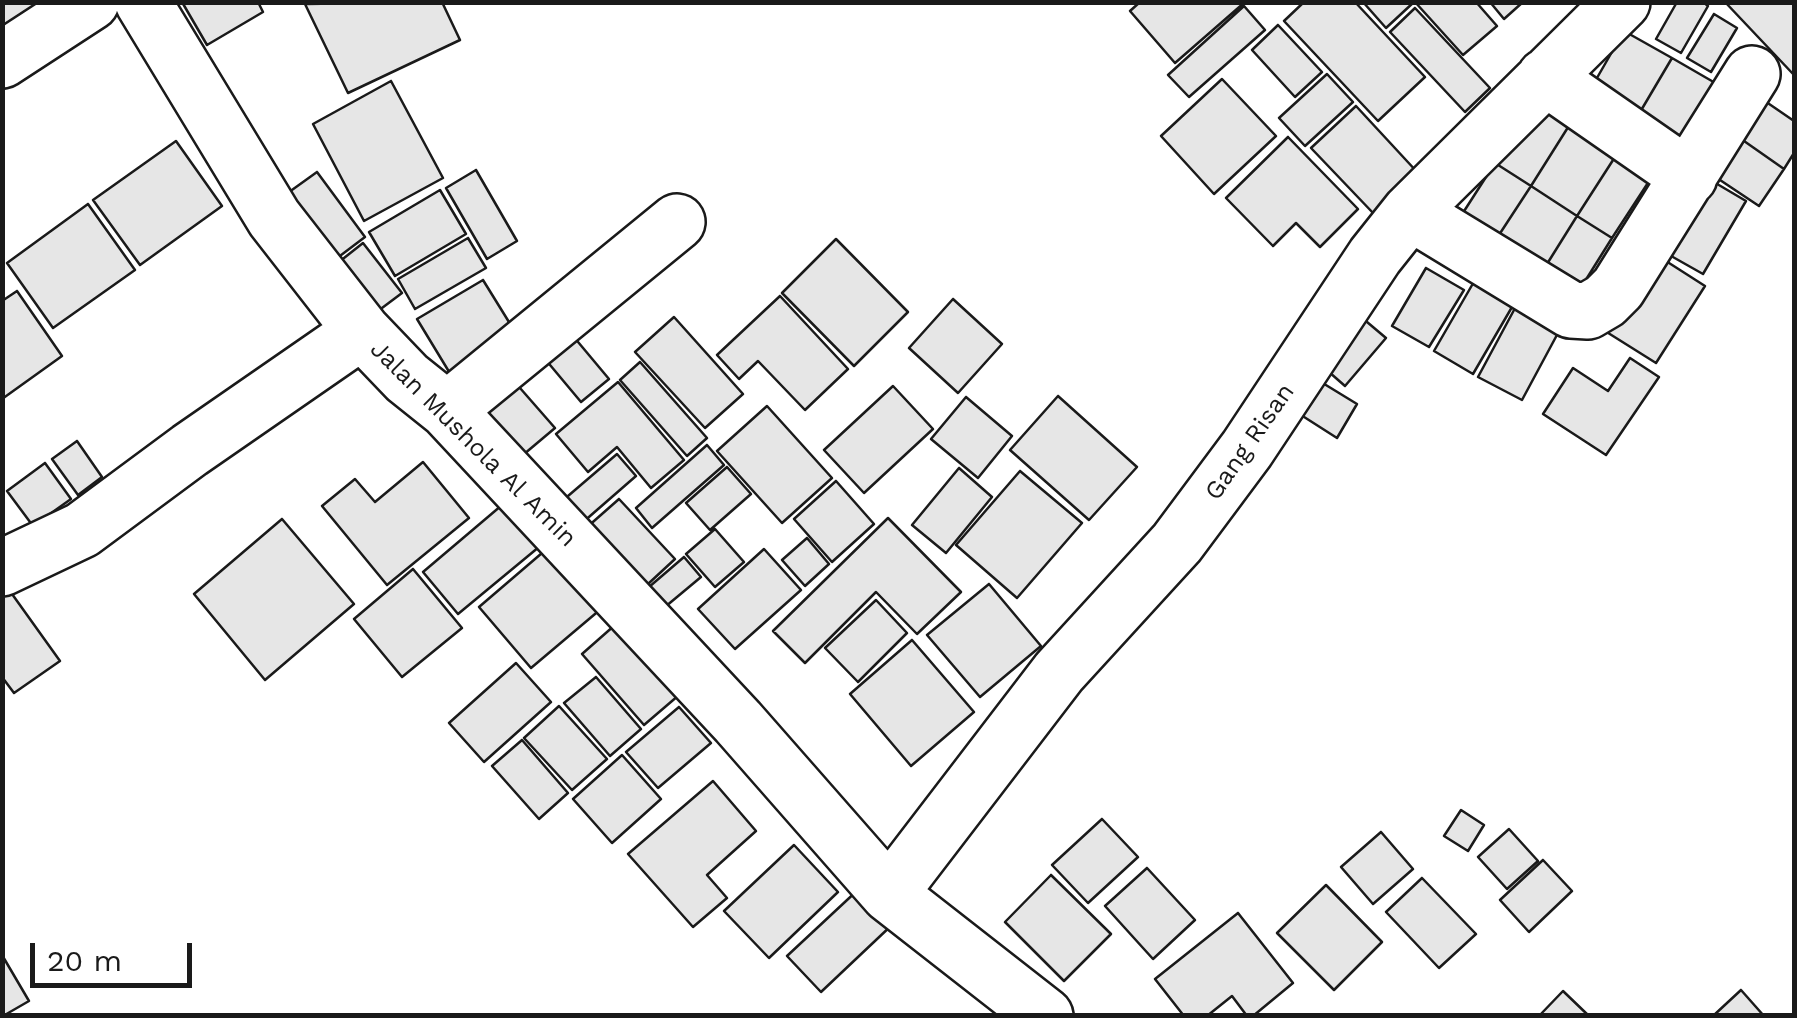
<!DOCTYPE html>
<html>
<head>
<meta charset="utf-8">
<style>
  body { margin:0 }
  #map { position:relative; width:1797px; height:1018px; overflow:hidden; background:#fff; font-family:"Work Sans",sans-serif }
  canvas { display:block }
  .frame { position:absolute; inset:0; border:5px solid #1a1a1a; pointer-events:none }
  .scale { position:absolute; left:30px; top:943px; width:162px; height:45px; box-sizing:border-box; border:5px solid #1a1a1a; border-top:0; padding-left:12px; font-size:30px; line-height:35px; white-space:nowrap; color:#1a1a1a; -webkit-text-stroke:8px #fff; paint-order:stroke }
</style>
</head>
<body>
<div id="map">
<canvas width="1797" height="1018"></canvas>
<div class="frame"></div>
<div class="scale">20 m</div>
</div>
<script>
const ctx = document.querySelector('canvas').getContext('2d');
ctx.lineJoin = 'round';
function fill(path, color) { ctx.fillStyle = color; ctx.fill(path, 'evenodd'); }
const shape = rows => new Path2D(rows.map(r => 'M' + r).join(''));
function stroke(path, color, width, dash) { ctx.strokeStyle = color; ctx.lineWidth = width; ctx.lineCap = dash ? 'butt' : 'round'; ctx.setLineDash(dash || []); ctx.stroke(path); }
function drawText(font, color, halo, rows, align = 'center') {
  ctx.font = font + ' "Work Sans",sans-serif'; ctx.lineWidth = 8; ctx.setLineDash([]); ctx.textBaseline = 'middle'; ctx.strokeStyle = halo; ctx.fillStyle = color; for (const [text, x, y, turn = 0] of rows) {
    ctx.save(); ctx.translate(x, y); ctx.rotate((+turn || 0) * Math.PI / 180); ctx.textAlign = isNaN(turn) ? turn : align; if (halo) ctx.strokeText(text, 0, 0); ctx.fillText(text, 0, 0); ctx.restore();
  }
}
const building = shape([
  [2,2,36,2,38,6,2,29,2,2],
  [182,2,258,2,263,12,207,45,182,2],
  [442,2,460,40,348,93,305,4,442,2],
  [1140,2,1245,2,1175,63,1130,11,1140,2],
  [1304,2,1355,2,1425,77,1378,121,1284,21,1304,2],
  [1363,2,1414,2,1386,28,1363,2],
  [1415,2,1476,2,1497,26,1463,55,1415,2],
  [1490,2,1523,2,1504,19,1490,2],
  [1677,2,1703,2,1708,6,1681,53,1656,39,1677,2],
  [1725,2,1794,2,1794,75,1725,2],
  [1244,6,1265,30,1189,97,1168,75,1244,6],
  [1415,8,1490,88,1465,112,1390,32,1415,8],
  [1714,14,1737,28,1711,72,1687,58,1714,14],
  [1278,25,1322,72,1295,97,1252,50,1278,25],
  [1624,31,1672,58,1633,124,1586,97,1624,31],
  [1672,58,1717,84,1679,151,1633,124,1672,58],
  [1327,74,1353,102,1305,146,1279,118,1327,74],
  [1222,79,1276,136,1214,194,1161,136,1222,79],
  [391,81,443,178,364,221,313,124,391,81],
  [1541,91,1577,113,1531,186,1495,163,1541,91],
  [1759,97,1794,121,1794,153,1784,169,1734,134,1759,97],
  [1356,106,1418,173,1374,214,1311,148,1356,106],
  [1577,113,1624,143,1577,216,1531,186,1577,113],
  [1734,134,1784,169,1759,206,1708,172,1734,134],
  [1288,137,1358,209,1320,247,1296,223,1273,246,1226,198,1288,137],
  [176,141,222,206,140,265,93,200,176,141],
  [1624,143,1659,166,1612,238,1577,216,1624,143],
  [1495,163,1531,186,1495,241,1459,219,1495,163],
  [476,170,517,241,487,259,446,188,476,170],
  [317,172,365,237,320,271,271,205,317,172],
  [1707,178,1746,201,1703,274,1664,252,1707,178],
  [1531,186,1577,216,1542,272,1495,241,1531,186],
  [440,190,466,234,395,276,369,232,440,190],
  [88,204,135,270,53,328,7,263,88,204],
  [1577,216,1612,238,1577,294,1542,272,1577,216],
  [468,238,486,268,415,309,398,279,468,238],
  [836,239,908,312,854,366,782,293,836,239],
  [363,243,402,293,362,323,325,273,363,243],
  [1655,254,1705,286,1656,363,1605,331,1655,254],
  [1426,268,1464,290,1429,347,1392,326,1426,268],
  [1479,273,1519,295,1473,374,1434,351,1479,273],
  [483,280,517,335,451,375,417,319,483,280],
  [17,291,62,356,2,399,2,301,17,291],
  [780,296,848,369,805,410,758,361,739,379,717,355,780,296],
  [1521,297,1565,320,1522,400,1478,377,1521,297],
  [953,299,1002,344,958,393,909,348,953,299],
  [1354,311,1386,338,1345,386,1313,358,1354,311],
  [674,317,743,394,705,428,635,352,674,317],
  [563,324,609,379,581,402,535,347,563,324],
  [1630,358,1659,377,1606,455,1543,414,1573,368,1608,391,1630,358],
  [640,362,707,438,687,456,620,380,640,362],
  [506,372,555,428,517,460,469,403,506,372],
  [618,382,684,460,651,488,617,447,588,472,556,434,618,382],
  [1321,382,1357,404,1337,438,1301,415,1321,382],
  [893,386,933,429,864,493,824,450,893,386],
  [1058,396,1137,467,1089,520,1010,450,1058,396],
  [966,397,1012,436,978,478,931,439,966,397],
  [767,406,832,478,782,523,717,451,767,406],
  [77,441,102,477,78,495,52,459,77,441],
  [707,445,724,465,652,528,636,508,707,445],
  [617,454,636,476,574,530,554,508,617,454],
  [423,462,469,518,387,585,322,506,355,479,375,502,423,462],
  [45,463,71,499,33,526,7,491,45,463],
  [727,467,751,494,710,530,686,503,727,467],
  [959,468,992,497,946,553,912,525,959,468],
  [1020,471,1082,523,1017,598,956,545,1020,471],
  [836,481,874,524,832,562,794,519,836,481],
  [515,494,551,537,458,614,423,572,515,494],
  [619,499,675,559,634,597,577,536,619,499],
  [888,518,961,592,917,634,876,592,805,663,773,631,888,518],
  [282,519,354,604,265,680,194,594,282,519],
  [715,529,744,562,715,587,686,554,715,529],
  [807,538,829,564,805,586,782,560,807,538],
  [556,541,608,603,531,668,479,607,556,541],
  [764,549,801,590,735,649,698,609,764,549],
  [684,557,701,577,665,607,649,587,684,557],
  [413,569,462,628,402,677,354,619,413,569],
  [2,580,60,661,14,693,2,677,2,580],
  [989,584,1041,646,980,697,927,635,989,584],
  [876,600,907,633,858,682,825,648,876,600],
  [624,617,686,689,644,725,582,654,624,617],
  [912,640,974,712,911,766,850,694,912,640],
  [516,663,551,702,484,762,449,723,516,663],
  [596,677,641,729,610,756,564,703,596,677],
  [559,706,607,759,572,790,524,738,559,706],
  [679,707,711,743,658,788,626,752,679,707],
  [522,740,568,793,539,819,492,766,522,740],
  [622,755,661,799,612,843,573,799,622,755],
  [713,781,756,831,707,875,727,898,693,927,628,854,713,781],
  [1461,810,1484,825,1468,851,1444,836,1461,810],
  [1102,819,1138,857,1088,903,1052,865,1102,819],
  [1509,829,1538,861,1507,889,1478,857,1509,829],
  [1381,832,1413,869,1373,904,1341,867,1381,832],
  [794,845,838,892,769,958,724,911,794,845],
  [1543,860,1572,891,1529,932,1500,900,1543,860],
  [1147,868,1195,920,1153,959,1105,906,1147,868],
  [1051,875,1111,934,1064,981,1005,922,1051,875],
  [1422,878,1476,934,1439,968,1386,912,1422,878],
  [1326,885,1382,942,1334,990,1277,933,1326,885],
  [861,887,894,923,821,992,787,956,861,887],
  [1238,913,1293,983,1253,1016,1247,1016,1232,996,1207,1016,1184,1016,1155,979,1238,913],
  [2,955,29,1001,3,1016,2,1016,2,955],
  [1741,990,1764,1016,1713,1016,1741,990],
  [1563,991,1589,1016,1539,1016,1563,991]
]);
fill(building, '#e6e6e6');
stroke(building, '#1a1a1a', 2.5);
const minor = shape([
  [143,2,274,218,362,331,407,378,447,410,738,722,889,894,1045,1016],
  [2,60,91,2],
  [1545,77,1689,177],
  [1410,212,1571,310,1588,311,1605,301,1618,288,1752,74],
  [447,410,677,222],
  [2,568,82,530,190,450,362,331],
  [889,894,1059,672,1177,543,1247,449,1375,256,1410,212,1622,2]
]);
stroke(minor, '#1a1a1a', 60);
stroke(minor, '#fff', 55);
drawText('25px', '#1a1a1a', '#fff', [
  ["Gang Risan",1250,442,-55],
  ["Jalan Mushola Al Amin",473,444,45]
]);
</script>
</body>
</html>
